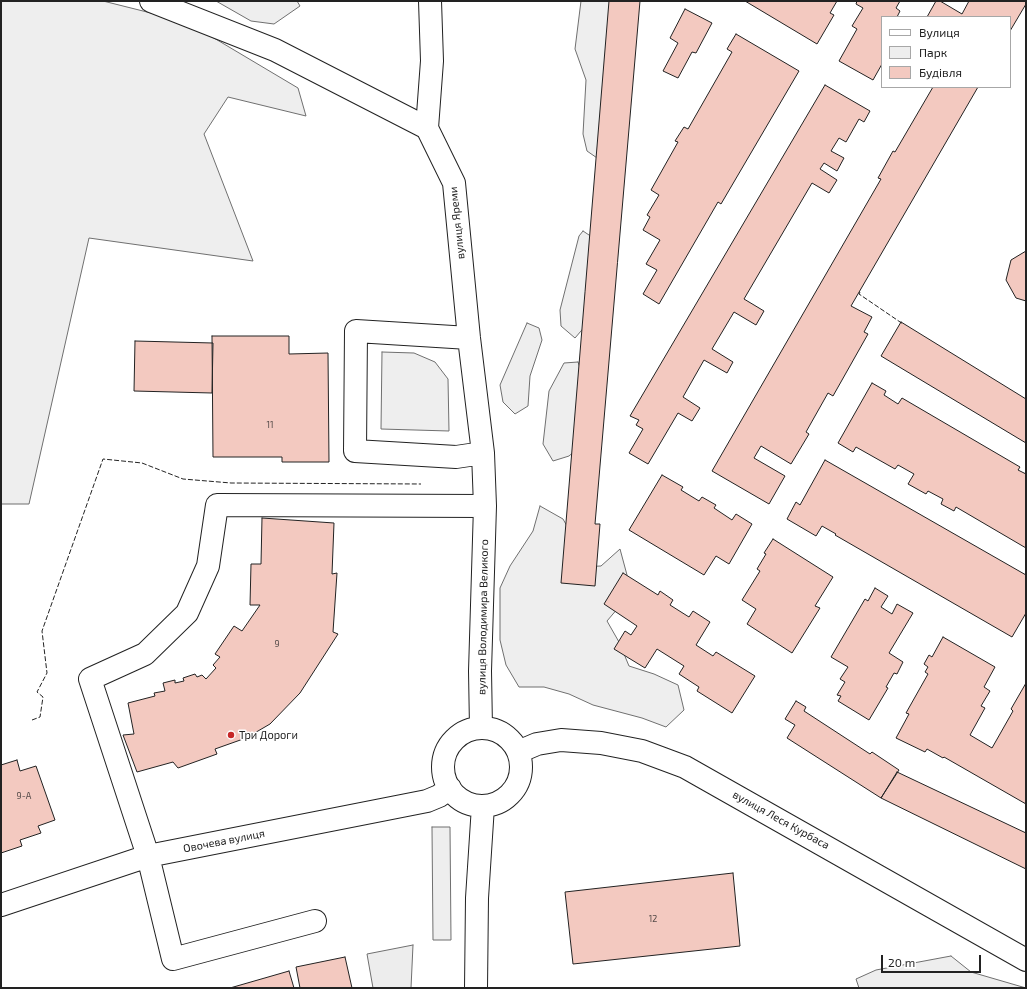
<!DOCTYPE html>
<html>
<head>
<meta charset="utf-8">
<style>
  body { margin:0 }
  #map { position:relative; width:1027px; height:989px; overflow:hidden; background:#fff; font-family:"Exo 2",sans-serif }
  canvas { display:block }
  .frame { position:absolute; inset:0; border:2px solid #222; pointer-events:none }
  .legend { position:absolute; left:881px; top:16px; width:130px; height:72px; box-sizing:border-box; background:#fff; border:1px solid #a7a7a7; margin:0; padding:5px 7px; list-style:none; font-size:12px; color:#222 }
  .legend li { display:flex; align-items:center; gap:8px; height:20px }
  .legend b { width:20px; border:1px solid #a7a7a7 }
  .scale { position:absolute; left:881px; top:955px; width:100px; height:18px; box-sizing:border-box; border:2px solid #222; border-top:0; padding-left:5px; font-size:12px; line-height:14px; white-space:nowrap; color:#222; -webkit-text-stroke:3px #fff; paint-order:stroke }
</style>
</head>
<body>
<div id="map">
<canvas width="1027" height="989"></canvas>
<div class="frame"></div>
<ul class="legend">
<li><b style="height:5px;background:#fff"></b>Вулиця</li>
<li><b style="height:11px;background:#eee"></b>Парк</li>
<li><b style="height:11px;background:#f3c9c0"></b>Будівля</li>
</ul>
<div class="scale">20 m</div>
</div>
<script>
const ctx = document.querySelector('canvas').getContext('2d');
ctx.lineJoin = 'round';
function fill(path, color) { ctx.fillStyle = color; ctx.fill(path, 'evenodd'); }
const shape = rows => new Path2D(rows.map(r => 'M' + r).join(''));
function stroke(path, color, width, dash) { ctx.strokeStyle = color; ctx.lineWidth = width; ctx.lineCap = dash ? 'butt' : 'round'; ctx.setLineDash(dash || []); ctx.stroke(path); }
function drawText(font, color, halo, rows, align = 'center') {
  ctx.font = font + ' "Exo 2",sans-serif'; ctx.lineWidth = 3; ctx.setLineDash([]); ctx.textBaseline = 'middle'; ctx.strokeStyle = halo; ctx.fillStyle = color; for (const [text, x, y, turn = 0] of rows) {
    ctx.save(); ctx.translate(x, y); ctx.rotate((+turn || 0) * Math.PI / 180); ctx.textAlign = isNaN(turn) ? turn : align; if (halo) ctx.strokeText(text, 0, 0); ctx.fillText(text, 0, 0); ctx.restore();
  }
}
const green = shape([
  [1,1,103,1,187,22,298,88,306,116,228,97,204,134,253,261,89,238,29,504,1,504,1,1],
  [216,1,297,1,300,6,274,24,251,21,216,1],
  [581,1,620,1,600,160,587,151,583,134,586,80,575,49,581,1],
  [583,231,592,237,593,317,575,338,561,326,560,310,579,236,583,231],
  [527,323,539,328,542,340,530,376,528,406,515,414,503,402,500,385,527,323],
  [382,352,414,353,435,362,448,379,449,431,381,429,382,352],
  [578,362,586,385,576,450,569,456,553,461,543,444,549,391,564,363,578,362],
  [540,506,563,519,576,542,576,567,601,566,620,549,627,575,624,601,607,621,619,642,629,666,654,674,678,685,684,710,666,727,642,718,593,705,569,694,544,687,519,687,506,665,500,640,500,588,510,566,533,531,540,506],
  [432,827,450,827,451,940,433,940,432,827],
  [951,956,971,972,1026,988,859,988,856,979,876,970,951,956]
]);
fill(green, '#eee');
stroke(green, '#6f6f6f', 1);
const parking = shape([
  [413,945,411,988,373,988,367,954,413,945]
]);
fill(parking, '#ededed');
stroke(parking, '#6f6f6f', 1);
const building = shape([
  [609,1,640,1,595,524,600,524,595,586,561,583,609,1],
  [745,1,837,1,830,13,834,15,817,44,745,1],
  [857,1,900,1,896,8,900,11,897,17,882,17,882,64,873,80,839,61,857,29,852,26,863,8,856,4,857,1],
  [936,1,940,1,962,14,969,1,1026,1,1026,4,1010,31,1010,17,927,17,936,1],
  [685,9,712,23,696,53,692,52,678,78,663,71,678,43,670,38,685,9],
  [736,34,799,71,721,204,718,202,659,304,643,294,657,270,646,264,660,240,643,230,650,217,647,215,659,195,651,190,678,142,675,141,684,127,688,129,732,52,727,49,736,34],
  [825,85,870,111,864,122,859,119,846,142,839,138,831,151,844,158,837,171,824,163,820,169,837,180,829,193,812,183,744,299,764,311,756,325,734,312,712,349,733,362,727,373,704,360,683,397,700,408,692,421,678,413,648,464,629,453,643,429,636,425,639,420,630,416,825,85],
  [933,87,978,87,851,306,872,317,864,332,868,334,833,396,828,393,806,432,809,434,791,464,761,446,754,458,785,476,769,504,712,471,881,179,878,178,893,151,895,152,933,87],
  [1026,251,1026,301,1016,298,1006,280,1011,260,1026,251],
  [901,322,1026,399,1026,443,881,356,901,322],
  [212,336,289,336,289,354,328,353,329,462,282,462,282,457,213,457,212,336],
  [135,341,213,343,212,393,134,391,135,341],
  [872,383,886,391,884,395,898,404,902,398,1020,467,1018,470,1026,474,1026,548,956,507,954,511,941,504,943,499,928,491,926,494,908,484,914,474,898,465,895,469,856,447,853,452,838,443,872,383],
  [825,460,1026,575,1026,613,1012,637,835,535,836,534,822,526,816,536,787,519,796,502,800,505,825,460],
  [662,475,683,487,681,490,699,501,702,497,716,505,714,508,732,520,736,514,752,524,729,564,716,556,704,575,629,530,662,475],
  [262,518,334,523,332,574,337,573,333,632,338,634,300,693,270,724,246,738,215,749,217,754,178,768,173,762,137,772,123,735,134,734,128,703,155,696,154,693,165,691,163,683,175,680,175,683,184,681,183,678,195,674,197,677,202,675,206,679,216,668,213,665,220,657,215,654,234,626,242,631,260,605,250,605,251,564,261,564,262,518],
  [773,539,833,577,815,606,820,608,792,653,747,624,756,609,742,600,760,571,757,569,766,554,764,553,773,539],
  [623,573,658,595,660,591,673,600,670,605,689,617,693,611,710,622,696,645,713,656,716,652,755,676,732,713,697,691,699,687,679,674,684,666,657,649,645,668,614,649,625,631,631,635,637,626,604,604,623,573],
  [875,588,888,596,881,607,892,614,897,604,913,613,889,653,903,662,897,674,894,673,886,687,888,688,869,720,838,701,841,696,837,695,845,682,840,679,848,667,831,657,865,599,868,601,875,588],
  [943,637,995,667,984,687,990,691,981,706,985,708,970,735,992,748,1013,711,1011,709,1026,683,1026,804,944,757,943,758,927,749,925,752,896,738,909,714,906,713,928,674,925,672,928,667,924,664,929,655,932,657,943,637],
  [796,701,806,707,804,711,870,754,872,752,899,770,881,798,787,738,795,725,785,719,796,701],
  [17,760,20,771,36,766,55,820,38,826,41,833,20,840,22,846,1,853,1,765,17,760],
  [897,772,1026,833,1026,869,881,798,897,772],
  [733,873,740,946,573,964,565,892,733,873],
  [345,957,352,988,300,988,296,967,345,957],
  [289,971,294,988,230,988,289,971]
]);
fill(building, '#f3c9c0');
stroke(building, '#222', 1);
const minor = shape([
  [151,1,275,50,427,128,454,183,469,338,483,453,485,506,480,671,481,728],
  [427,128,432,61,430,1],
  [469,338,356,331,355,451,456,457,483,453],
  '443 767a39 39 0 1 1 78 0a39 39 0 1 1-78 0Z',
  [518,752,537,744,561,740,601,743,642,751,685,767,1026,960],
  [1,905,148,856,427,801,439,796,450,788],
  [315,921,173,959,148,856,90,679,145,654,187,613,208,566,217,505,485,506],
  [476,988,477,898,483,806]
]);
stroke(minor, '#222', 24);
stroke(minor, '#fff', 22);
stroke(shape([
  [860,292,859,294,903,324],
  [32,720,40,717,43,697,37,692,47,673,42,631,103,459,142,463,183,479,231,483,421,484]
]), '#222', 1, [5, 2]);
for (const [x, y, r, color] of [
  [231,735,4,"#c62828"]
]) { const dot = new Path2D(); dot.arc(x, y, r, 0, 2 * Math.PI); ctx.fillStyle = color; ctx.fill(dot); stroke(dot, '#fff', 1.5); }
drawText('9px', '#564c4a', null, [
  ["11",270,425],
  ["9",277,644],
  ["9-А",24,796],
  ["12",653,919]
]);
drawText('11px', '#222', '#fff', [
  ["вулиця Яреми",457,223,-96],
  ["вулиця Володимира Великого",483,617,-89],
  ["вулиця Леся Курбаса",781,820,29],
  ["Овочева вулиця",224,841,-11]
]);
drawText('11px', '#222', '#fff', [
  ["Три Дороги",239,735]
], 'left');
</script>
</body>
</html>
